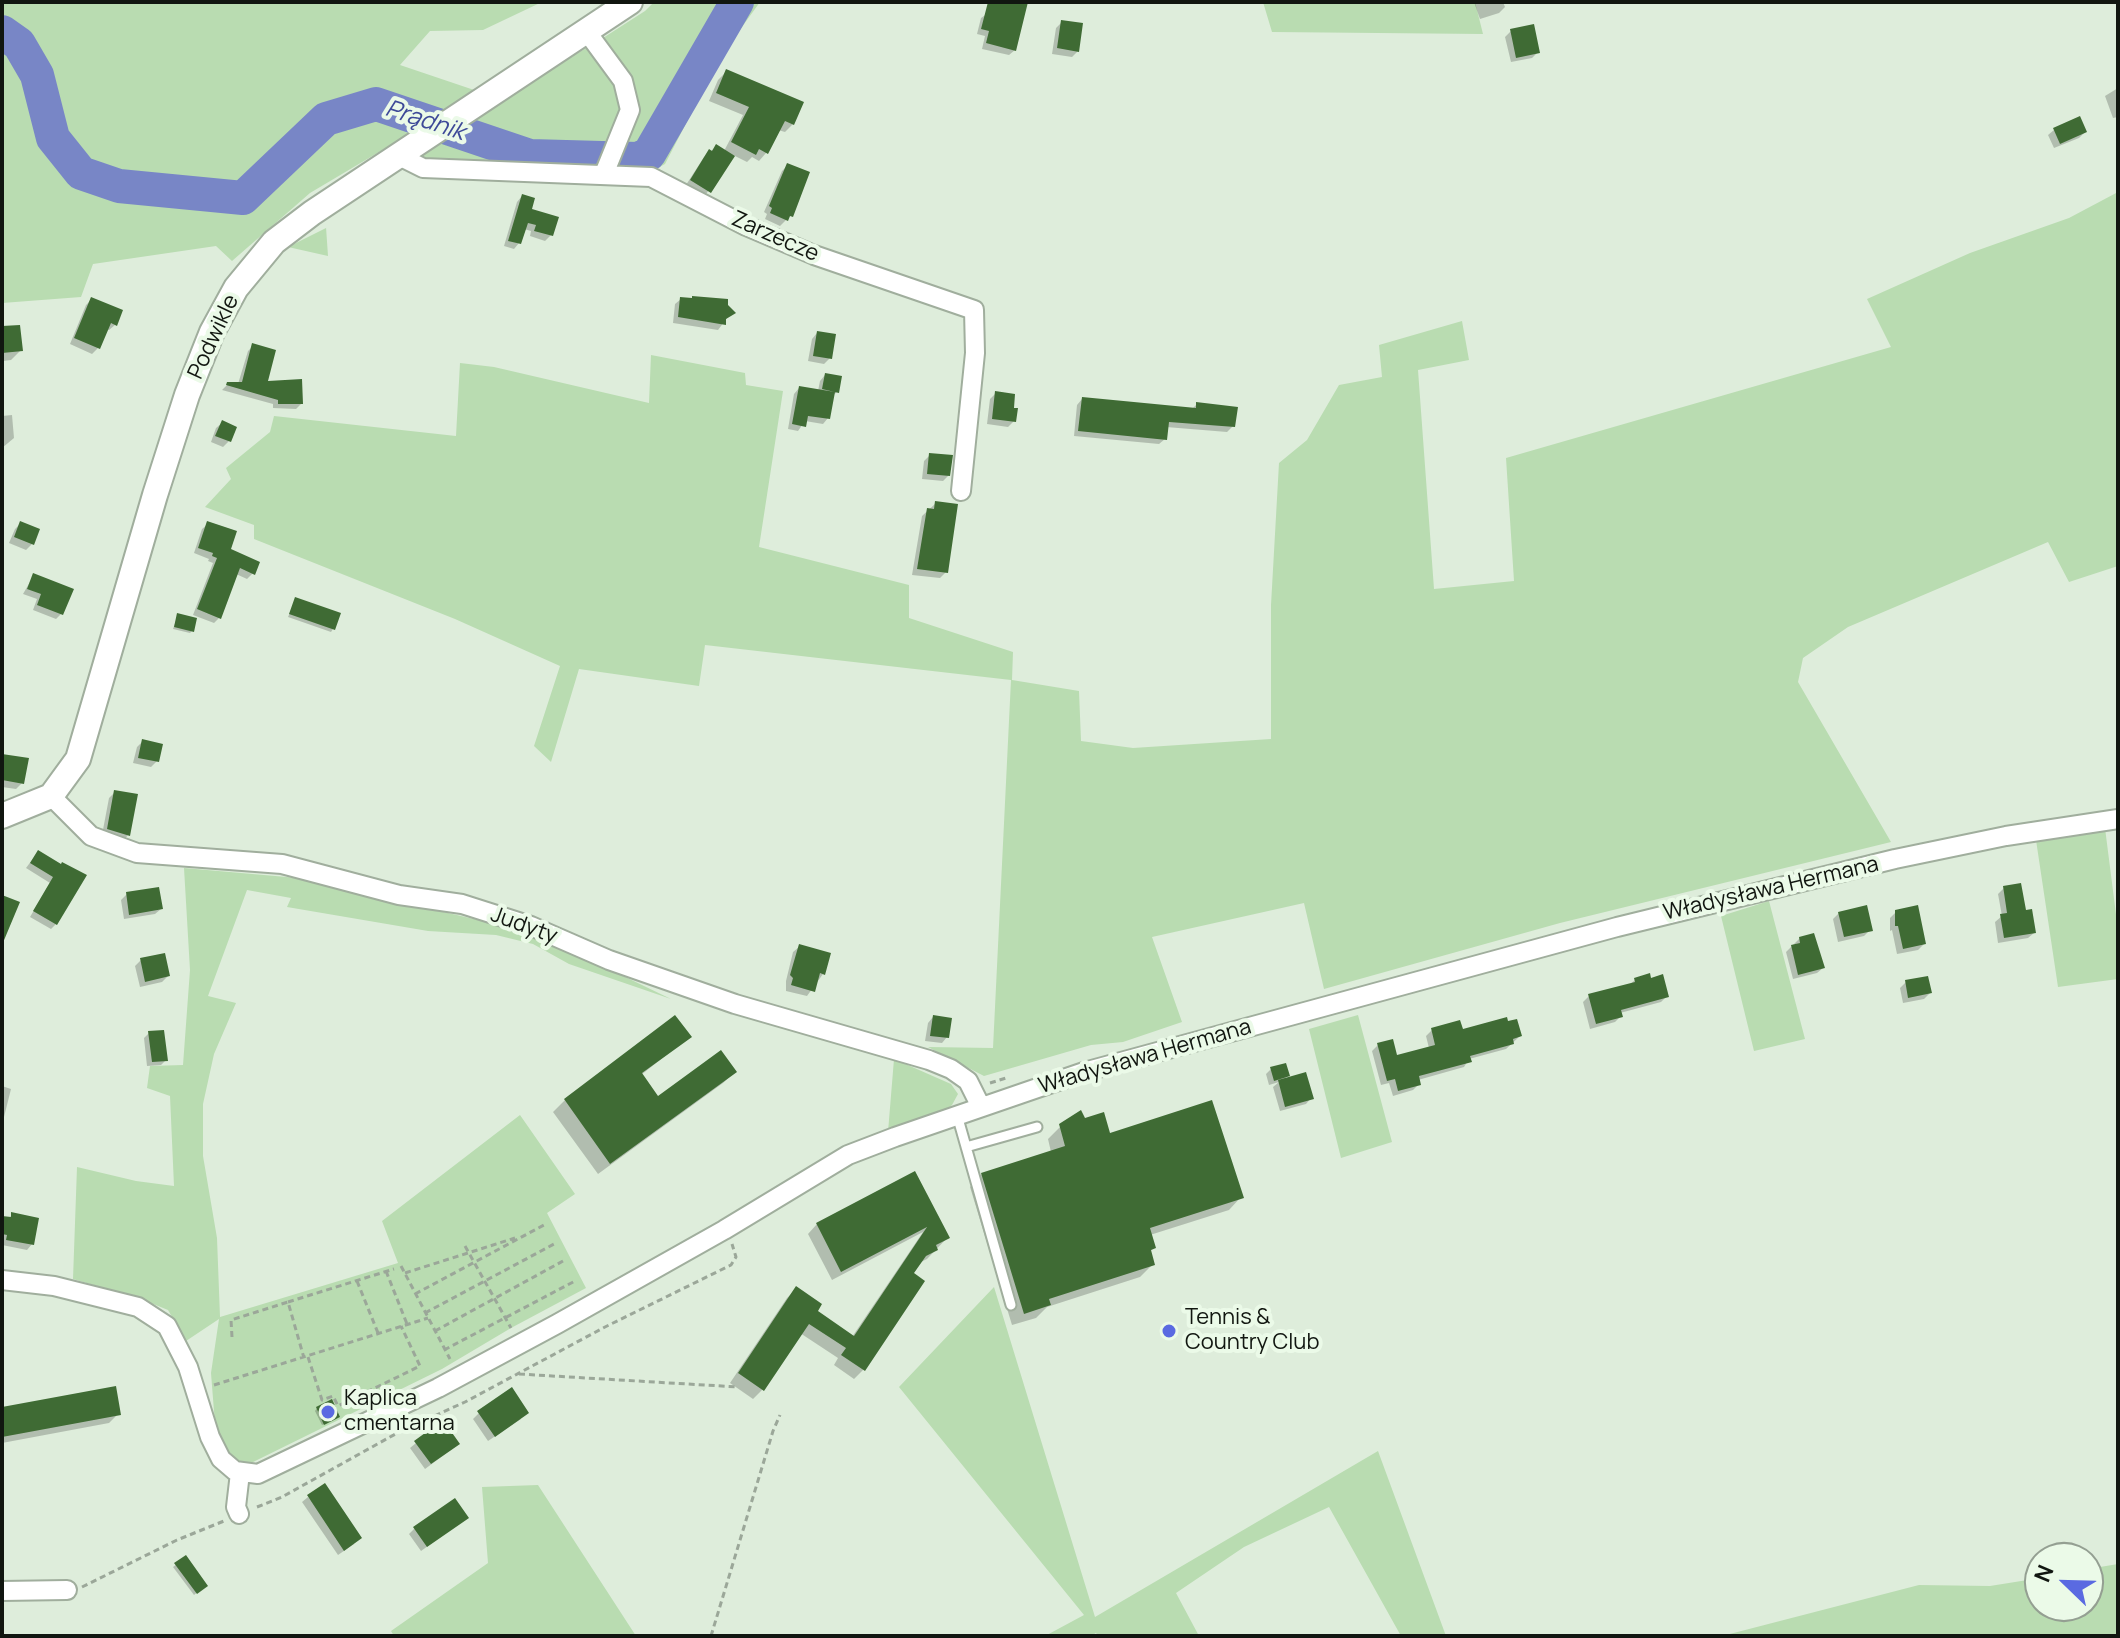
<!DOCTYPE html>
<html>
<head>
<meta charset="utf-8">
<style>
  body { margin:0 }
  #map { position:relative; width:2120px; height:1638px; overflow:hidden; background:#deeddb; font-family:Manrope,sans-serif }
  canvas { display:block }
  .frame { position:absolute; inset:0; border:4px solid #111610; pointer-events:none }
  .north { position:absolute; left:2024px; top:1542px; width:80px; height:80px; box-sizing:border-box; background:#ebfae8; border:2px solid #949f92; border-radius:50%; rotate:293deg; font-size:22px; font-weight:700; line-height:32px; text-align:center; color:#111610 }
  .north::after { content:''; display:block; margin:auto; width:28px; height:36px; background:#5a6ae1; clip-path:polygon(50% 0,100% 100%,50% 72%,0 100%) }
</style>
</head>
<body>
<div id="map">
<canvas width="2120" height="1638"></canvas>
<div class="frame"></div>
<div class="north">N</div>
</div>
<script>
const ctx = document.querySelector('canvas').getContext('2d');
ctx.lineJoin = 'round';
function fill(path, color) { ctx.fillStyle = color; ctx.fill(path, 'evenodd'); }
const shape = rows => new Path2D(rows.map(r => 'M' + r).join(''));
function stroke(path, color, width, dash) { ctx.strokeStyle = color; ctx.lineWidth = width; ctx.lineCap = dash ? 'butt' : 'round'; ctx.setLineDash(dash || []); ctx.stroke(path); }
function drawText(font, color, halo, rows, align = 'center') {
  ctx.font = font + ' Manrope,sans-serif'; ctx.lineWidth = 8; ctx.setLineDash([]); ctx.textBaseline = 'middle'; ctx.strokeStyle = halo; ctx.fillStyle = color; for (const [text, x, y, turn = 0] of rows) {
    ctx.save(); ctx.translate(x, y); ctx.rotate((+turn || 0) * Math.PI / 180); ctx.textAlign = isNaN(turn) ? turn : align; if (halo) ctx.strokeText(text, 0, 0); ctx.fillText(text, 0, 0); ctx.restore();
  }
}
fill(shape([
  [2,2,542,2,483,30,430,31,400,65,480,92,310,193,232,261,216,246,93,264,81,297,2,303],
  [654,2,760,2,721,56,665,164,652,171,427,162,420,154,478,113,603,38,645,11],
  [1263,2,1475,2,1483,34,1272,32],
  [2118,192,2118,566,2069,582,2048,542,1848,627,1803,658,1798,682,1891,842,1560,923,1324,989,1304,903,1152,937,1182,1022,1123,1042,1091,1045,984,1076,928,1047,993,1048,1011,680,705,645,699,686,579,669,551,762,534,746,560,666,455,619,254,539,254,525,205,507,231,479,226,468,270,432,274,416,456,436,460,363,494,367,649,403,651,355,745,373,746,385,783,391,759,547,909,585,909,618,1013,652,1012,680,1079,691,1081,741,1133,748,1271,739,1271,605,1279,463,1307,440,1339,385,1382,377,1379,345,1462,321,1469,360,1418,370,1434,589,1514,581,1506,458,1891,347,1867,299,1970,253,2069,218],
  [326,227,328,256,288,247,326,228],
  [2105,828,2118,930,2118,979,2058,987,2036,840],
  [184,868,298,878,534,933,671,999,569,964,533,944,496,935,428,931,287,907,291,898,247,890,208,996,236,1003,214,1054,203,1104,203,1156,217,1238,220,1317,398,1263,382,1221,520,1115,575,1194,547,1213,586,1288,511,1328,442,1369,249,1464,229,1458,215,1424,211,1373,219,1319,186,1341,168,1310,141,1299,73,1279,77,1167,136,1181,174,1186,170,1096,147,1088,150,1066,183,1065,190,970],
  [1769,901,1805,1039,1754,1051,1721,916],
  [1358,1015,1392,1142,1341,1158,1309,1029],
  [894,1059,951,1084,958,1094,952,1105,937,1117,888,1132],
  [994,1287,1095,1617,1378,1451,1446,1636,1401,1636,1329,1507,1244,1547,1176,1593,1199,1636,1098,1636,1096,1633,1091,1636,1045,1636,1084,1615,899,1387],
  [538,1485,636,1636,394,1636,391,1631,488,1563,482,1487],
  [2118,1564,2118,1636,1722,1636,1919,1585,1990,1586,2040,1578,2040,1606,2088,1606,2088,1569]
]), '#b9dcb1');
fill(shape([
  [1004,2,1026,2,1015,50,1009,55,982,49,985,36,977,34,981,18],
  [1474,2,1503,2,1505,7,1499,13,1480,19],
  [1062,22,1078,51,1072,57,1052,54,1056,28],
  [1511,31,1538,52,1532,58,1511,62,1505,37],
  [726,72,793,124,785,132,778,130,766,153,759,161,752,157,747,162,733,155,704,197,686,185,704,157,717,146,724,151,743,115,709,101,718,80],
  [2118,88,2118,117,2113,118,2105,96],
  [2054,130,2085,132,2079,138,2054,148,2048,135],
  [788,165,791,215,780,226,765,219,767,214,764,212,782,171],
  [522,196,530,210,551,235,545,241,530,236,531,231,524,229,519,243,514,249,504,246,517,202],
  [92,299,115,325,109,330,106,329,98,348,92,354,70,344,86,305],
  [681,299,691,300,727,318,718,330,673,323,675,304],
  [2,328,20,351,11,360,3,361,2,372],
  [817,333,830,358,824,364,808,361,812,339],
  [253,346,265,383,301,404,296,409,273,408,273,404,222,390,228,384,238,384,248,351],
  [825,375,837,392,832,396,828,418,823,424,805,421,798,431,788,429,794,394,799,388,818,391,820,381],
  [996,393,1014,421,1008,427,987,424,990,399],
  [1082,399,1191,410,1197,404,1233,426,1227,432,1166,427,1165,439,1159,444,1074,436,1077,405],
  [12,415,14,438,2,448,2,416],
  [222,423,229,441,223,447,211,442,216,428],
  [930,455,949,475,943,481,922,479,924,461],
  [936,503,946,572,940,578,912,575,922,516],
  [21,523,38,530,32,544,26,550,9,543,15,529],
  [208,524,228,550,253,573,247,579,236,574,219,618,214,623,193,615,213,563,208,561,209,559,194,553,202,529],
  [34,575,61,614,56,619,33,610,37,599,23,594],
  [296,599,333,629,331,632,288,617],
  [178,615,192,631,190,633,173,629],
  [143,741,157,761,151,767,133,763,137,747],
  [2,758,22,783,16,789,2,787],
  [115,792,128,835,123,841,102,835,109,798],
  [38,852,60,866,56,924,51,929,30,917,50,883,26,868],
  [2004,888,2024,912,2034,933,2028,938,1998,943,1995,922,2002,916,1998,894],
  [127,894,161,909,155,914,124,919,121,900],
  [1896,912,1924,944,1918,950,1897,954,1892,930,1890,931,1890,918],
  [1839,913,1870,930,1864,936,1838,942,1833,919],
  [1800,938,1823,968,1817,973,1793,979,1786,952],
  [799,947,823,974,807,996,786,991,786,981,793,952],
  [141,960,168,976,162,982,140,987,135,966],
  [1635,980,1667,996,1661,1002,1620,1013,1621,1016,1615,1022,1590,1029,1583,1002,1589,996,1629,985],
  [1906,982,1930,993,1924,999,1903,1003,1900,988],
  [933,1017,947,1037,942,1043,925,1041,928,1023],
  [1432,1030,1461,1031,1520,1036,1506,1049,1469,1059,1464,1067,1418,1080,1419,1084,1413,1090,1393,1096,1389,1083,1381,1085,1372,1051,1378,1045,1396,1058,1429,1048,1426,1036],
  [149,1033,166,1060,161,1065,147,1066,144,1038],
  [689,1037,641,1075,658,1099,735,1072,723,1083,598,1174,553,1112,565,1100],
  [1271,1069,1288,1076,1283,1080,1311,1098,1306,1104,1280,1111,1273,1087,1279,1082,1269,1085,1266,1074],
  [2,1086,11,1089,2,1125],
  [1084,1120,1109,1135,1241,1197,1229,1210,1150,1235,1154,1248,1149,1252,1153,1264,1140,1277,1047,1307,1036,1318,1012,1325,970,1187,982,1174,1051,1152,1048,1139,1061,1126],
  [914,1174,948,1237,927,1259,919,1263,863,1370,854,1379,834,1365,838,1358,800,1333,762,1390,753,1399,730,1383,787,1298,796,1289,815,1311,852,1337,923,1232,832,1280,808,1234,817,1224],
  [12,1215,32,1244,27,1250,2,1245,2,1219,8,1219],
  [317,1408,336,1419,322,1425,315,1411],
  [2,1409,118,1414,109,1423,2,1443],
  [479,1413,521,1419,488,1441,473,1419],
  [416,1443,452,1449,425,1469,410,1448],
  [308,1497,354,1544,338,1555,302,1502],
  [460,1523,421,1551,409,1534,414,1529],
  [185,1558,206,1585,194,1595,173,1567]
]), '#0003');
stroke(shape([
  [2,32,19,44,37,75,53,138,81,173,119,186,243,198,326,119,376,104,530,156,638,159,649,154,737,2]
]), '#7886c6', 34);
fill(shape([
  [988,2,1028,2,1016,51,986,43,989,31,981,29],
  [1061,20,1083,23,1079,52,1057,48],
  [1534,24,1540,53,1516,58,1510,29],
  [726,69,804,102,794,125,785,121,768,154,759,149,756,155,731,142,749,107,716,93],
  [2080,116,2087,132,2060,144,2053,128],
  [716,144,735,156,711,193,690,180,709,149,712,151],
  [787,163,810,172,793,217,790,216,788,221,770,213,772,208,769,206],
  [522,194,535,198,532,209,559,217,553,236,534,231,536,225,528,223,521,244,508,241],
  [692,296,728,299,728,305,736,313,726,319,726,325,678,317,680,297,692,298],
  [91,297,123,310,117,326,111,323,100,349,74,338],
  [20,325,23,351,2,353,2,326],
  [817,331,836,334,832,359,813,356],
  [252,343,276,350,268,381,302,379,303,404,278,404,278,400,226,385,227,382,242,382],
  [825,373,842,376,839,393,822,389],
  [799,386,835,392,830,419,808,416,806,427,792,424],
  [995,391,1015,394,1014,408,1018,408,1016,422,992,419],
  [1082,397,1196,408,1196,402,1238,407,1235,427,1169,422,1167,440,1078,431],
  [222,420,237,427,231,442,215,436],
  [929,453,953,455,950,476,927,474],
  [935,501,958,504,948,573,917,569,927,508,934,509],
  [20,521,40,529,34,545,14,537],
  [207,521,237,531,231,549,260,562,255,575,240,568,221,619,197,609,217,558,212,556,213,553,198,548],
  [33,573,74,589,63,615,37,605,41,594,27,589],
  [295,597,341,613,335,630,289,614],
  [177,613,197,618,194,632,174,627],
  [142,739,163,744,159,762,138,758],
  [2,754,29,758,24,784,2,780],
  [114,790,138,794,130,836,107,829],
  [38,850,61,864,62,862,87,875,57,925,33,911,53,877,30,863],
  [2021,883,2026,910,2032,909,2036,933,2004,938,2000,914,2007,913,2003,886],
  [159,887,163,909,129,915,126,892],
  [2,895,20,902,2,945],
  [1867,905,1873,931,1844,937,1838,912],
  [1918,905,1926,944,1903,949,1898,926,1895,926,1895,910],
  [1814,933,1825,968,1798,975,1791,945,1800,943,1799,937],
  [799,944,831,953,825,975,820,973,815,992,791,985,793,978,790,975],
  [165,953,170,976,145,982,140,958],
  [1650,973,1651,978,1663,974,1669,997,1621,1010,1623,1017,1596,1024,1588,994,1635,982,1634,978],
  [1928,976,1932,993,1908,998,1905,980],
  [675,1015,692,1037,642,1073,658,1096,721,1050,737,1072,610,1164,564,1099],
  [933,1015,952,1018,949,1038,930,1036],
  [1507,1017,1508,1021,1517,1019,1522,1036,1513,1039,1514,1044,1470,1056,1472,1062,1419,1076,1421,1085,1398,1091,1395,1079,1387,1081,1377,1043,1393,1039,1397,1055,1435,1045,1431,1028,1460,1020,1463,1029],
  [164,1030,168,1061,152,1062,148,1031],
  [1286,1063,1290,1076,1274,1081,1270,1067],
  [1306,1072,1314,1099,1285,1107,1278,1080],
  [1212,1100,1244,1198,1150,1228,1156,1248,1151,1250,1155,1265,1049,1299,1051,1305,1024,1314,981,1173,1065,1146,1059,1124,1081,1110,1085,1118,1104,1112,1110,1133],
  [915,1171,950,1238,936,1245,938,1250,926,1256,914,1273,925,1281,865,1371,841,1355,846,1348,809,1324,764,1391,738,1373,796,1286,822,1304,818,1311,854,1336,927,1227,841,1272,816,1223],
  [11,1212,39,1218,34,1245,6,1240,7,1235,2,1234,2,1216,11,1217],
  [116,1386,121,1415,2,1437,2,1407],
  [512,1387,529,1413,495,1437,477,1411],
  [332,1399,340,1417,324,1425,316,1407],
  [443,1420,460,1444,431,1464,414,1441],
  [325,1483,362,1538,344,1551,307,1495],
  [455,1498,469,1518,427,1547,413,1527],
  [186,1555,208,1586,197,1594,174,1563]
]), '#3f6b34');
const lane = shape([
  [957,1115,1011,1305],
  [966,1147,1037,1127]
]);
const street = shape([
  [587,32,623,81,630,110,604,174],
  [399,156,423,168,651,177,746,226,814,255,974,310,975,353,961,491],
  [51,796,91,836,137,853,282,864,399,895,462,904,531,926,609,960,735,1004,929,1060,951,1069,968,1081,981,1107],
  [2,1280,54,1286,138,1307,167,1326,188,1367,210,1437,221,1459,235,1471,258,1474,438,1388,557,1324,724,1230,848,1155,895,1137,1084,1072,1617,927,1895,859,2006,836,2118,819],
  [239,1514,236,1507,240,1473],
  [2,1591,67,1590]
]);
const secondary = shape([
  [2,816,51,796,78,759,155,495,187,395,212,332,236,288,274,242,312,213,630,2]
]);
stroke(lane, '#a0ae9d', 13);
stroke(street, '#a0ae9d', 22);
stroke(secondary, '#a0ae9d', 28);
stroke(shape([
  [990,1083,1006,1078],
  [465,1246,511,1328],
  [401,1266,450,1359],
  [386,1271,407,1324],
  [405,1273,515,1238],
  [357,1281,378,1333],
  [415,1294,544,1225],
  [288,1302,394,1269],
  [425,1313,556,1243],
  [435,1331,563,1261],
  [232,1337,231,1320,288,1302,304,1358],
  [444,1350,575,1281],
  [308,1357,322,1400,333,1396,338,1406,420,1366,401,1326],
  [519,1374,738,1387],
  [214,1385,428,1318],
  [257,1507,282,1497,399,1432,465,1402,605,1327,731,1265,736,1257,732,1244],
  [82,1587,177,1540,224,1521],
  [711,1636,773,1431,780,1415]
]), '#9ba799', 3, [6, 4]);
stroke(lane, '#fff', 9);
stroke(street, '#fff', 18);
stroke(secondary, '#fff', 24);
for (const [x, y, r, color] of [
  [1169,1331,8,"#5a6ae1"],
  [328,1412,8,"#5a6ae1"]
]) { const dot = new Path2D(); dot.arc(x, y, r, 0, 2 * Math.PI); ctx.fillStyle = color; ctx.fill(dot); stroke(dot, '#ebfae8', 3); }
drawText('22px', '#111610', '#ebfae8', [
  ["Zarzecze",775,237,24],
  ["Podwikle",214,337,-65],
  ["Władysława Hermana",1771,889,-13],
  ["Judyty",524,926,20],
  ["Władysława Hermana",1145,1057,-16]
]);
drawText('22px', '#111610', '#ebfae8', [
  ["Tennis &",1185,1318],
  ["Country Club",1185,1343],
  ["Kaplica",344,1399],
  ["cmentarna",344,1424]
], 'left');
drawText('italic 24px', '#3e4a98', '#ebfae8', [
  ["Prądnik",425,121,18]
]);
</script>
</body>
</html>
